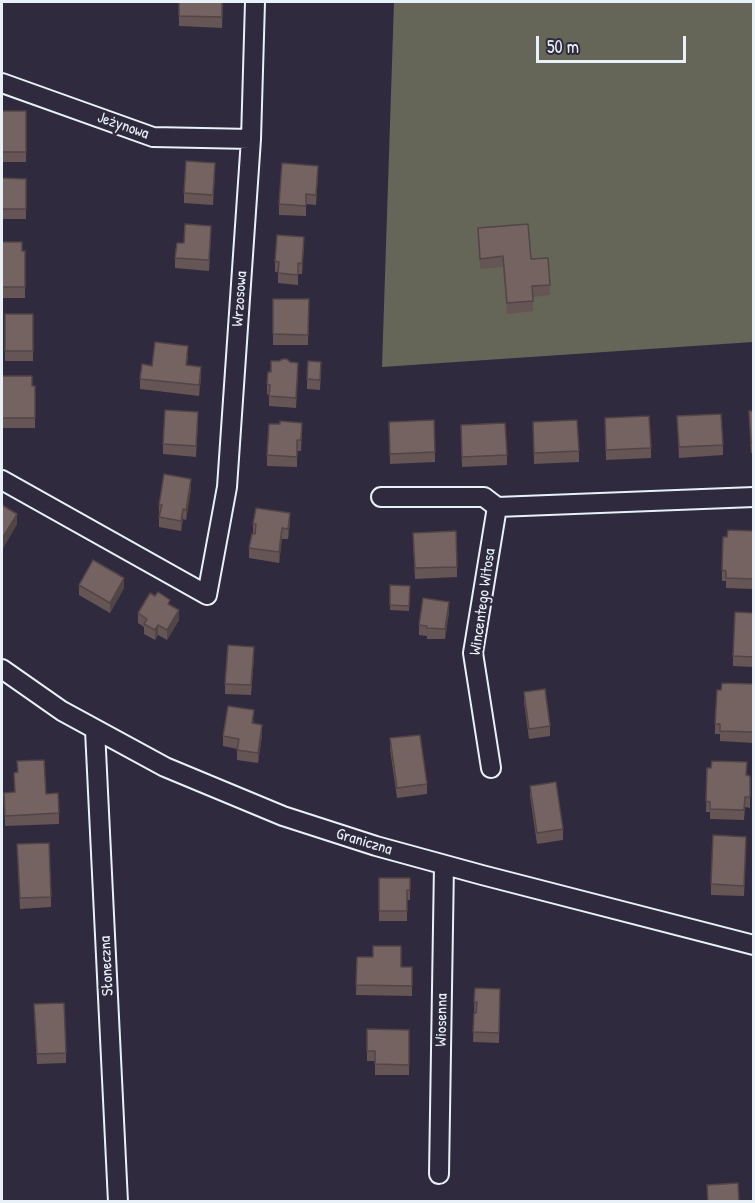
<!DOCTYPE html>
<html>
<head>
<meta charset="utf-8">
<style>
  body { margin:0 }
  #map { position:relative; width:755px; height:1203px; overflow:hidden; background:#2f2a3d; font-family:"Patrick Hand",sans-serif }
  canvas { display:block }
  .frame { position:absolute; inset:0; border:3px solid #e8f1f8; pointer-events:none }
  .scale { position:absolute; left:536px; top:36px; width:150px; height:27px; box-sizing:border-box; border:3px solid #e8f1f8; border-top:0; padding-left:8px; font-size:18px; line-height:21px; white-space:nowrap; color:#e8f1f8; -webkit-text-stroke:4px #2f2a3d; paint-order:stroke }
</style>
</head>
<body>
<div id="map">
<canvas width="755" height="1203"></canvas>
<div class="frame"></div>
<div class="scale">50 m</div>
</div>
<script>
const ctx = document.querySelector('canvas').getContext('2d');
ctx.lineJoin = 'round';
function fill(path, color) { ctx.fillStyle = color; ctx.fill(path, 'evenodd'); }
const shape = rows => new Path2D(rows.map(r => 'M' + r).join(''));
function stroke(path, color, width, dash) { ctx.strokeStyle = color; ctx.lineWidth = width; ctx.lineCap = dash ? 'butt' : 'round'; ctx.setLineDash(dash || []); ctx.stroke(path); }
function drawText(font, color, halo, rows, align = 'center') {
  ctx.font = font + ' "Patrick Hand",sans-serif'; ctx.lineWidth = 5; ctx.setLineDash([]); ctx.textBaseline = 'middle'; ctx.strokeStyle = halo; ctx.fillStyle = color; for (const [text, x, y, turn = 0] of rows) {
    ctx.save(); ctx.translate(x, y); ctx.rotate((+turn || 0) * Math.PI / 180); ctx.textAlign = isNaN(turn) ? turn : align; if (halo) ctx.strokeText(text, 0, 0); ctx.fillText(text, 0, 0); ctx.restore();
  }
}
fill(shape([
  [394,2,753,2,753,342,382,367]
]), '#656658');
const street = shape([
  [2,83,153,137,251,139],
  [2,480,207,595,227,487,251,139,255,2],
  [381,497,484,497,497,507,754,497],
  [2,669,62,711,165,767,283,816,376,846,482,875,754,945],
  [95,730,118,1202],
  [491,768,473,653,497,507],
  [439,1174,444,865]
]);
stroke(street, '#e8f1f8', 22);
stroke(street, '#2f2a3d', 18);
fill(shape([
  [179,2,223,2,222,28,179,26],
  [2,111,26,111,26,162,2,162],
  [215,173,213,205,184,203,184,193],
  [318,176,316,205,306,204,306,216,279,215,279,204],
  [2,178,26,179,26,219,2,219],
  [478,228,531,259,550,285,550,295,533,297,533,311,507,314,503,267,480,269],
  [211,236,209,271,175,268,175,258],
  [2,242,22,251,25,251,25,298,2,298],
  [304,247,302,274,298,274,298,285,278,283,278,272,275,272,275,261],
  [273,299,309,299,308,345,273,345],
  [5,314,33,314,33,361,5,361],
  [188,356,187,365,201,377,199,396,140,389,140,379,152,366],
  [321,372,320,390,307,389,307,379],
  [298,373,296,408,269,406,269,395,267,394,267,384],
  [2,386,35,386,35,428,2,428],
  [749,411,753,411,753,453,751,453],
  [677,416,723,445,723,455,679,458],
  [605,418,651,448,651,458,606,460],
  [198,422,196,457,163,454,163,444],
  [280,424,302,433,301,451,297,451,297,467,267,466,267,455],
  [533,432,579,451,579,462,534,464],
  [389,433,435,452,435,462,390,464],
  [461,435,507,455,507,465,462,467],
  [191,489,186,520,183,519,181,531,159,527,159,505],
  [2,505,17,524,3,548,2,546],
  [290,523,288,539,282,539,279,563,249,558,249,548,253,534,253,524],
  [753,531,753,589,726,588,726,581,722,581,722,570,727,537],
  [413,543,457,567,457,577,415,579],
  [79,585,124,588,110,613,79,595],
  [390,585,410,586,409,611,390,610],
  [170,605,179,620,167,640,158,635,155,640,144,634,144,627,138,623,138,613],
  [449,612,445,639,427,639,427,636,419,635,419,625],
  [753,613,753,667,733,666,733,656],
  [254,657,251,695,225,694,225,684],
  [753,684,753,743,720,741,720,734,715,734,715,724,721,690],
  [524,692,550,726,550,736,529,739,524,702],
  [254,720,253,723,262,735,258,763,237,760,237,749,223,746,223,736],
  [390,738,427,784,427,794,397,798,390,749],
  [17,761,46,794,59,813,59,824,5,826,4,793,15,792,14,773,17,772],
  [707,768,750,776,750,808,745,807,744,820,710,819,710,812,706,812],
  [530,786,563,829,563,840,537,844,530,796],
  [17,844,51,897,51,907,20,909],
  [746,847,744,896,711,895,711,884],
  [379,878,410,878,410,900,407,900,407,921,379,921],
  [357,957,401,967,412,967,412,996,356,995],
  [475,988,500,989,499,1043,473,1042,474,1013,476,1012,474,1012],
  [34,1004,66,1053,66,1063,37,1064],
  [367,1029,409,1030,409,1075,375,1075,375,1061,367,1061]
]), '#655554');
fill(shape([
  [201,367,201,377,199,396,199,385],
  [191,479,191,489,186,520,186,510],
  [183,509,183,519,181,531,181,521],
  [290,513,290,523,288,539,288,529],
  [17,514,17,524,3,548,3,537],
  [282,528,282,539,279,563,279,552],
  [124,578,124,588,110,613,110,603],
  [449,602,449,612,445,639,445,629],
  [179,610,179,620,167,640,167,630],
  [158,625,158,635,155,640,155,630],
  [262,725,262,735,258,763,258,753]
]), '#524545');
const building = shape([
  [179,2,222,2,222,17,179,16,179,2],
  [2,111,26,111,26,152,2,152,2,111],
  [186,161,215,163,213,195,184,193,186,161],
  [282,163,318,166,316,195,306,194,306,206,279,204,282,163],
  [2,178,26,179,26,209,2,209,2,178],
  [185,224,211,226,209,260,175,258,177,243,184,243,185,224],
  [528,224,531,259,548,258,550,285,532,286,533,301,507,303,503,256,480,259,478,228,528,224],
  [277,235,304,237,302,264,298,263,298,275,278,273,279,262,275,261,277,235],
  [2,242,22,242,22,251,25,251,25,287,2,287,2,242],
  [273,299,309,299,308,335,273,334,273,299],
  [5,314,33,314,33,351,5,351,5,314],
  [155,342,188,346,186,365,201,367,199,385,140,379,142,364,152,366,155,342],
  [283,359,287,359,290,362,298,363,296,398,269,396,270,385,267,384,268,372,271,372,271,361,279,361,283,359],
  [308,361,321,362,320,380,307,379,308,361],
  [2,376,32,376,32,386,35,386,35,418,2,418,2,376],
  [165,410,198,412,196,446,163,444,165,410],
  [749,411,753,411,753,443,751,443,749,411],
  [721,414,723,445,679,447,677,416,721,414],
  [649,416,651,448,606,450,605,418,649,416],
  [434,420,435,452,390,454,389,422,434,420],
  [577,420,579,451,534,453,533,422,577,420],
  [280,421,302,423,301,440,297,440,297,457,267,455,269,424,280,424,280,421],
  [505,423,507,455,462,457,461,425,505,423],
  [164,474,191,479,186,510,183,509,181,521,159,517,162,505,159,505,164,474],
  [2,505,17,514,3,537,2,536,2,505],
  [256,508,290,513,288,529,282,528,279,552,249,548,252,534,255,534,256,524,253,524,256,508],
  [728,530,753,531,753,579,726,578,726,571,722,570,723,537,727,537,728,530],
  [456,531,457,567,415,568,413,533,456,531],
  [93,560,124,578,110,603,79,585,93,560],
  [390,585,410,586,409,606,390,605,390,585],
  [158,592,170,600,168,604,179,610,167,630,158,625,155,630,144,624,147,619,138,613,150,593,155,596,158,592],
  [423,598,449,602,445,629,427,628,427,626,419,625,423,598],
  [735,612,753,613,753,657,733,656,735,612],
  [228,645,254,647,251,685,225,684,228,645],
  [722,683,753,684,753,732,720,731,720,724,715,724,717,690,721,690,722,683],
  [545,689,550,726,529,729,524,692,545,689],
  [228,706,254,710,252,723,262,725,258,753,237,750,239,739,223,736,228,706],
  [420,735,427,784,397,788,390,738,420,735],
  [44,760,46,794,58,793,59,813,5,816,4,793,15,792,14,773,18,772,17,761,44,760],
  [712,761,747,762,746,775,750,776,750,797,745,797,744,810,710,809,710,802,706,801,707,768,711,768,712,761],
  [556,782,563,829,537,833,530,786,556,782],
  [713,835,746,837,744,886,711,884,713,835],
  [49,843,51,897,20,898,17,844,49,843],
  [379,878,410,878,410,890,407,890,407,911,379,911,379,878],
  [373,946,401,946,401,967,412,967,412,986,356,985,357,957,373,957,373,946],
  [475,988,500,989,499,1033,473,1032,474,1013,476,1013,477,1002,474,1002,475,988],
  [64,1003,66,1053,37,1054,34,1004,64,1003],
  [367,1029,409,1030,409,1065,375,1064,375,1051,367,1051,367,1029],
  [738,1183,739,1202,708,1202,707,1185,738,1183]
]);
fill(building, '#756362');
stroke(building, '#524545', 1.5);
drawText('16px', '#e8f1f8', '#2f2a3d', [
  ["Jeżynowa",123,126,19],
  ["Wrzosowa",240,299,-86],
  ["Wincentego Witosa",483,602,-82],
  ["Graniczna",364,842,17],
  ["Słoneczna",107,966,-93],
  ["Wiosenna",442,1020,-89]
]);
</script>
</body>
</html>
